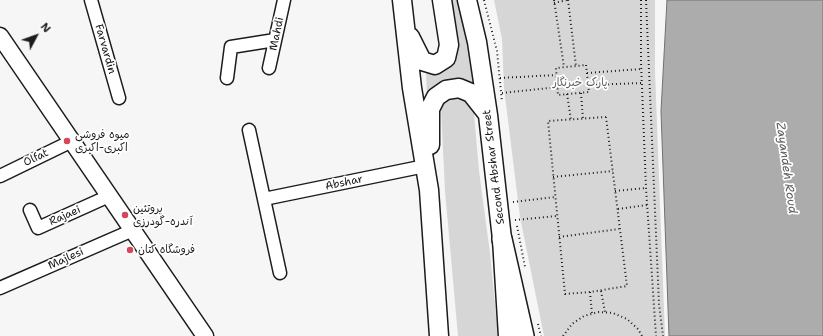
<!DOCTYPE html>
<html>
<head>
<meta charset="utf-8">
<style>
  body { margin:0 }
  #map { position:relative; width:823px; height:336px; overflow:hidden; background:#f6f6f6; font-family:"Shantell Sans",sans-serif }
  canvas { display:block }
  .north { position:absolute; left:16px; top:16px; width:40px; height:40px; -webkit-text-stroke:3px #fff; paint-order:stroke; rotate:49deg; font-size:11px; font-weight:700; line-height:16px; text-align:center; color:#1c1c1c }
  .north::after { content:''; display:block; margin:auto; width:14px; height:18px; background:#1c1c1c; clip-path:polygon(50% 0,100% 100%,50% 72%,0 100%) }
</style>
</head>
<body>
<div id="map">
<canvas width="823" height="336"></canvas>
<div class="north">N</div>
</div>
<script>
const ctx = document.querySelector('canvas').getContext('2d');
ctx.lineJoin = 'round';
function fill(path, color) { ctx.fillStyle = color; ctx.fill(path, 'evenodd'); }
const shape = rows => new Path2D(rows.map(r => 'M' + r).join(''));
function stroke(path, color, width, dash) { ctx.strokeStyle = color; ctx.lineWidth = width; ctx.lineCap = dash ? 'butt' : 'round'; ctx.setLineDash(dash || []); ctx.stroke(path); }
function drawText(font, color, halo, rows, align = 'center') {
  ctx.font = font + ' "Shantell Sans","Playpen Sans Arabic",sans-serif'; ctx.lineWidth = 3.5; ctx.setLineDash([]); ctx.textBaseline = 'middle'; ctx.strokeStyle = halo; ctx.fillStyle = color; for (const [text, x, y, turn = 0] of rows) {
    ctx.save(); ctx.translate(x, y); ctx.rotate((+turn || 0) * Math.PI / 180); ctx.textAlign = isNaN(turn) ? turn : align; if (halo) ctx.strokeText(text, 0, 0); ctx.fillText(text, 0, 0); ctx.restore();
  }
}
fill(shape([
  [446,0,462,0,477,88,427,99,426,70,435,73,446,69,453,61],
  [494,0,655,0,655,71,665,336,544,336,520,217,504,88,502,39],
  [455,96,463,97,470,102,474,113,479,171,490,253,498,336,458,336,445,191,441,108,445,101,450,97]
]), '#d6d6d6');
const water = shape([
  [667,0,823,0,823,336,669,336,661,111,667,0]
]);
fill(water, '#acacac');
stroke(water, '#727272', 1);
const minor = shape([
  [91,0,119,98],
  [269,68,284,0],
  [227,78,231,47,275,40],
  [249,130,280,273],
  [0,176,72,141],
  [264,199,425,166],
  [30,210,38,228,109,196],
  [0,288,133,230]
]);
const secondary = shape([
  [0,36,205,336]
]);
const primary = shape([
  [402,0,412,88,429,190,439,336],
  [467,0,477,42,488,115,502,239,508,336],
  [410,37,422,61,435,65,446,58,449,45,442,0],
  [430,145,430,109,436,97,446,90,459,88,471,93,486,112]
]);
const trunk = shape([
  [502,239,524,336]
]);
stroke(minor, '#1c1c1c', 15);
stroke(secondary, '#1c1c1c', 19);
stroke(primary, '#1c1c1c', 21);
stroke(trunk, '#1c1c1c', 22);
stroke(shape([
  [484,0,497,51,502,102],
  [554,0,564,67],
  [568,0,576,66],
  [641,0,641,62,646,188,656,336],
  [646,0,659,304,663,336],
  [554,3,567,0],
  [586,65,589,92,558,95,556,68,586,65],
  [587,73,641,69],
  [500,78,556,75],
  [588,85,642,83],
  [502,93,558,87],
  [581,93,583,119],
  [567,94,571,120],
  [606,117,627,286,590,292,565,294,548,121,606,117],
  [553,177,613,171],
  [615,191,646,188],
  [513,202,555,197],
  [618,209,647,205],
  [515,220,557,216],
  [517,226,525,267],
  [559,237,619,229],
  [601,291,605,312],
  [590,292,592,314],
  [538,324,541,336],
  [563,336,572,324,584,316,599,312,613,313,627,319,638,329,642,336]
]), '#1c1c1c', 2, [1, 3]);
stroke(minor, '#fff', 12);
stroke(secondary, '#fff', 16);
stroke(primary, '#fff', 18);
stroke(trunk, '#fff', 19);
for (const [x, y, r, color] of [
  [67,141,4,"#d1495b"],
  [125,215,4,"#d1495b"],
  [130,250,4,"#d1495b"]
]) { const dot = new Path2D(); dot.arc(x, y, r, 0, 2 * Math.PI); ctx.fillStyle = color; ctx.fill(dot); stroke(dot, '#fff', 1.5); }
drawText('11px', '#1c1c1c', '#fff', [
  ["Mahdi",277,34,-78],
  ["Farvardin",105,49,74],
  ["Olfat",36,158,-26],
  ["Second Abshar Street",494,167,-97],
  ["Abshar",344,183,-12],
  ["Rajaei",65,216,-24],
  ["Majlesi",66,259,-24]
]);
drawText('11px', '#5d5d5d', '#fff', [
  ["پارک خبرنگار",580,83]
]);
drawText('11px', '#1c1c1c', '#fff', [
  ["میوه فروشی",75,135],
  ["اکبری-اکبری",75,148],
  ["پروتئین",133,209],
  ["آندره-گودرزی",133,222],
  ["فروشگاه کتان",138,250]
], 'left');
drawText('italic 12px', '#5d5d5d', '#fff', [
  ["Zayandeh Roud",786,168,82]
]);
</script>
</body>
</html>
